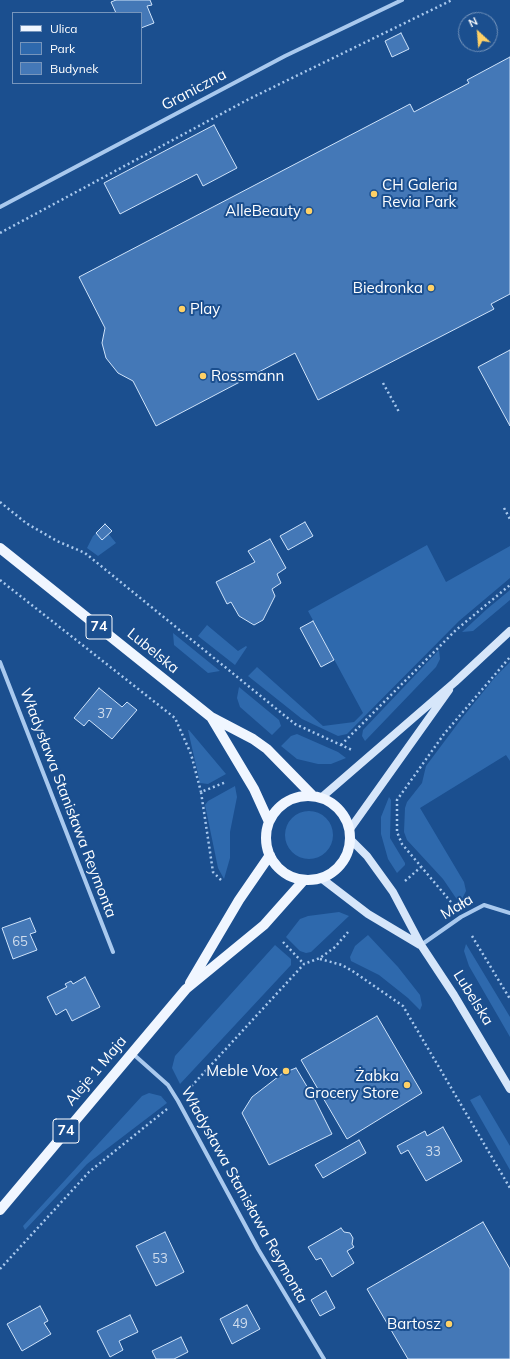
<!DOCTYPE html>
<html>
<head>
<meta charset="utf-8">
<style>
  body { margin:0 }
  #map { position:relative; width:510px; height:1359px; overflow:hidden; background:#1b4f8f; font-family:Mulish,sans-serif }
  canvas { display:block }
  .legend { position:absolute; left:12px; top:12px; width:130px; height:72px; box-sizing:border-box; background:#1b4f8f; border:1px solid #7695bc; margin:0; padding:5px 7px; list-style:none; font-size:12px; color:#fff }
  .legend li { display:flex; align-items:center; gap:8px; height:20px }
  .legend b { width:20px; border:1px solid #7695bc }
  .north { position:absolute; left:458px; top:12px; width:40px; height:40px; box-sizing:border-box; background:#1b4f8f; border:1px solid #7695bc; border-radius:50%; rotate:334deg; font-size:11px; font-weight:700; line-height:16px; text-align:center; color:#fff }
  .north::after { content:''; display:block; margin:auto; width:14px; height:18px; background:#ffd166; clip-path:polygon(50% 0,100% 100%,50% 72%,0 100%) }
</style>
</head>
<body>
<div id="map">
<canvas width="510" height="1359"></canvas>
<ul class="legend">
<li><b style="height:5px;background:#f0f6ff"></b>Ulica</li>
<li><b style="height:11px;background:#2e69ad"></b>Park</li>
<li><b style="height:11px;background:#4478b7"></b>Budynek</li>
</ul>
<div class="north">N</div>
</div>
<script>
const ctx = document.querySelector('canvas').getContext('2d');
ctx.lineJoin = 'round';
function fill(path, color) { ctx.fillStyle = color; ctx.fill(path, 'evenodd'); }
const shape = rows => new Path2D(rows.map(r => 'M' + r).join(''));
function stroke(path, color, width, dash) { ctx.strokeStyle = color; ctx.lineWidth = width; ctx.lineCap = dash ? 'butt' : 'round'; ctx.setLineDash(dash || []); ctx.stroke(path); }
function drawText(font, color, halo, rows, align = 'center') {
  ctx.font = font + ' Mulish,sans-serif'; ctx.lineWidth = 4; ctx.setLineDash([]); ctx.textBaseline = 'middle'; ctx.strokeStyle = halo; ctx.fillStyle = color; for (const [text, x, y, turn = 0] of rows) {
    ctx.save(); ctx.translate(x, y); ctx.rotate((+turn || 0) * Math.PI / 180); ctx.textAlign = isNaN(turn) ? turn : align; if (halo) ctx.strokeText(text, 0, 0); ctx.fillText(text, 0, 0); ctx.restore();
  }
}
fill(shape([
  [103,527,116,543,98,556,87,548,93,536],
  [427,545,446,582,510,546,510,578,459,621,347,734,338,736,302,719,248,676,257,667,323,726,354,722,363,713,308,611],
  [510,590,510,600,473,631,462,632,487,609],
  [207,625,238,651,246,646,247,647,235,665,198,636],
  [173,633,220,671,208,673,174,645],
  [439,650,440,659,436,667,365,741,362,736,363,730],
  [510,662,510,761,506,755,420,808,464,882,466,891,462,899,458,901,443,879,407,840,404,832,405,808,407,802,422,783,426,766,462,718,496,676],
  [239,687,279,720,281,726,272,735,240,707,237,698],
  [188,730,189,730,226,774,208,784,200,783],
  [297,734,338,752,346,758,331,764,318,764,297,759,281,746,291,736],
  [235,786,237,797,230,832,230,858,224,879,218,868,205,805,208,801],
  [389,797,391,800,390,838,405,863,405,865,397,873,388,859,381,834,381,817],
  '285 835a24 24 0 1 1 48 0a24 24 0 1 1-48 0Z',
  [339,912,349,916,311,952,306,953,300,951,286,937,300,919,308,916],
  [368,935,398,967,420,995,422,1005,420,1010,408,998,379,975,351,961,350,957,355,946],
  [466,944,510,1017,510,1037,469,966,464,951],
  [275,945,291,959,291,965,180,1084,172,1068,175,1056],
  [149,1093,161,1096,167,1103,87,1164,25,1230,23,1226,142,1096],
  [480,1095,510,1146,510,1170,470,1100]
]), '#2e69ad');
const building = shape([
  [116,0,150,0,152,5,147,6,154,23,141,28,141,13,116,13,111,2,116,0],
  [401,33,409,49,392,57,385,41,401,33],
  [510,57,510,294,491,304,494,309,318,400,295,353,156,426,133,381,118,373,106,358,102,343,105,328,79,277,410,104,414,112,469,83,467,80,510,57],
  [214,125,237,168,203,186,197,174,120,214,104,183,214,125],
  [510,350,510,426,478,367,510,350],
  [305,522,313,536,288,550,280,536,305,522],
  [105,524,112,531,102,540,96,533,105,524],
  [270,539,286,568,277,574,281,583,272,589,275,596,263,620,254,625,239,616,231,602,227,604,216,582,255,562,248,551,270,539],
  [313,621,334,660,321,667,300,628,313,621],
  [99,688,122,707,127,702,137,710,112,739,89,720,84,726,74,718,99,688],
  [30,918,36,932,30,934,37,950,13,959,2,928,30,918],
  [85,977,100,1007,72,1021,66,1009,56,1015,47,997,67,987,65,984,71,981,73,984,85,977],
  [377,1016,422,1093,347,1139,301,1060,377,1016],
  [296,1068,315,1100,332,1134,269,1165,242,1113,252,1097,283,1073,296,1068],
  [443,1127,462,1161,426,1181,408,1150,401,1154,397,1146,425,1131,427,1136,443,1127],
  [359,1140,366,1153,323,1178,315,1165,359,1140],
  [483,1222,510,1269,510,1359,408,1359,367,1289,483,1222],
  [341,1228,344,1232,350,1233,353,1238,352,1244,354,1247,347,1251,354,1263,332,1277,321,1258,316,1260,308,1247,341,1228],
  [165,1232,184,1272,156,1286,136,1246,165,1232],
  [326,1291,335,1308,320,1316,311,1300,326,1291],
  [247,1305,260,1329,232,1344,220,1319,247,1305],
  [40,1306,48,1321,44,1323,51,1334,22,1351,7,1324,40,1306],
  [130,1315,138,1332,119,1341,123,1350,110,1357,97,1331,130,1315],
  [181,1337,188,1352,174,1359,156,1359,152,1351,181,1337]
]);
fill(building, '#4478b7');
stroke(building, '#cfe3fa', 1);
stroke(shape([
  [0,233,249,99,452,0],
  [383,383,399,412],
  [0,502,26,523,57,541,85,553,295,724,352,750],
  [504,508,510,519],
  [0,580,175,718,191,754,201,792],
  [341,745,456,630,510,585],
  [221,880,213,872,201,792,226,782],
  [405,881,421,867],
  [451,902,402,844,397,832,397,800,444,734,510,657],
  [472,936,510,999],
  [283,942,304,964],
  [320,959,342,965,354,972,403,1006,510,1188],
  [188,1090,304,964,320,958,335,947,348,932],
  [0,1269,89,1172,167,1109]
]), '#a9c9ee', 2.5, [2, 3]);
stroke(shape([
  [0,207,285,56,402,0],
  [0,662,113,952],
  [421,945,461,917,484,905,510,913],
  [132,1053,168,1085,178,1101,258,1249,324,1359]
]), '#a9c9ee', 4);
stroke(shape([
  [322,797,455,682,510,631],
  [350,829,449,690],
  [351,840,367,856,393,892,421,945,454,995,510,1089],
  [321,878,368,914,420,945]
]), '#d6e6fa', 8);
stroke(shape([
  [0,548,211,717,253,739,267,749,312,795],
  [211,717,254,789,269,822],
  '266 838a42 42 0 1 1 84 0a42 42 0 1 1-84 0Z',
  [190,983,239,900,270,855],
  [0,1210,186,989,264,925,304,880]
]), '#f0f6ff', 10);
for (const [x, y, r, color] of [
  [374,194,4,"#ffd166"],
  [309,211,4,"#ffd166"],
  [431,288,4,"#ffd166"],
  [182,309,4,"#ffd166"],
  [203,376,4,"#ffd166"],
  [286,1071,4,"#ffd166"],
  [407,1085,4,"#ffd166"],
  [449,1324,4,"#ffd166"]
]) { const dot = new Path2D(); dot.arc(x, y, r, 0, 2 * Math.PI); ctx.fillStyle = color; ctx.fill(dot); stroke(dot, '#1b4f8f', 1.5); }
drawText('13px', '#d0dded', null, [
  ["37",105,714],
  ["65",20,942],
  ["33",433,1152],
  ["53",160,1259],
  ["49",240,1324]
]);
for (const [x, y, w] of [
  [99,627,26],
  [66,1131,26]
]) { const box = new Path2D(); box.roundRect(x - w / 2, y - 12, w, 24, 3); ctx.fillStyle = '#1b4f8f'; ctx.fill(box); stroke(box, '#fff', 1); }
drawText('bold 14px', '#fff', null, [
  ["74",99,627],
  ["74",66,1131]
]);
drawText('15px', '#fff', '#1b4f8f', [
  ["Graniczna",194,90,-28],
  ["Lubelska",153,651,39],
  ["Władysława Stanisława Reymonta",68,803,69],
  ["Mała",457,907,-31],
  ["Lubelska",473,998,58],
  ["Aleje 1 Maja",96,1071,-50],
  ["Władysława Stanisława Reymonta",244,1195,61]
]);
drawText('15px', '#fff', '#1b4f8f', [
  ["CH Galeria",382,185,"left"],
  ["Revia Park",382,202,"left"],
  ["AlleBeauty",301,211],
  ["Biedronka",423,288],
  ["Play",190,309,"left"],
  ["Rossmann",211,376,"left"],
  ["Meble Vox",278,1071],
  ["Żabka",399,1076],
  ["Grocery Store",399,1093],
  ["Bartosz",441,1324]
], 'right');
</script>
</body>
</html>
